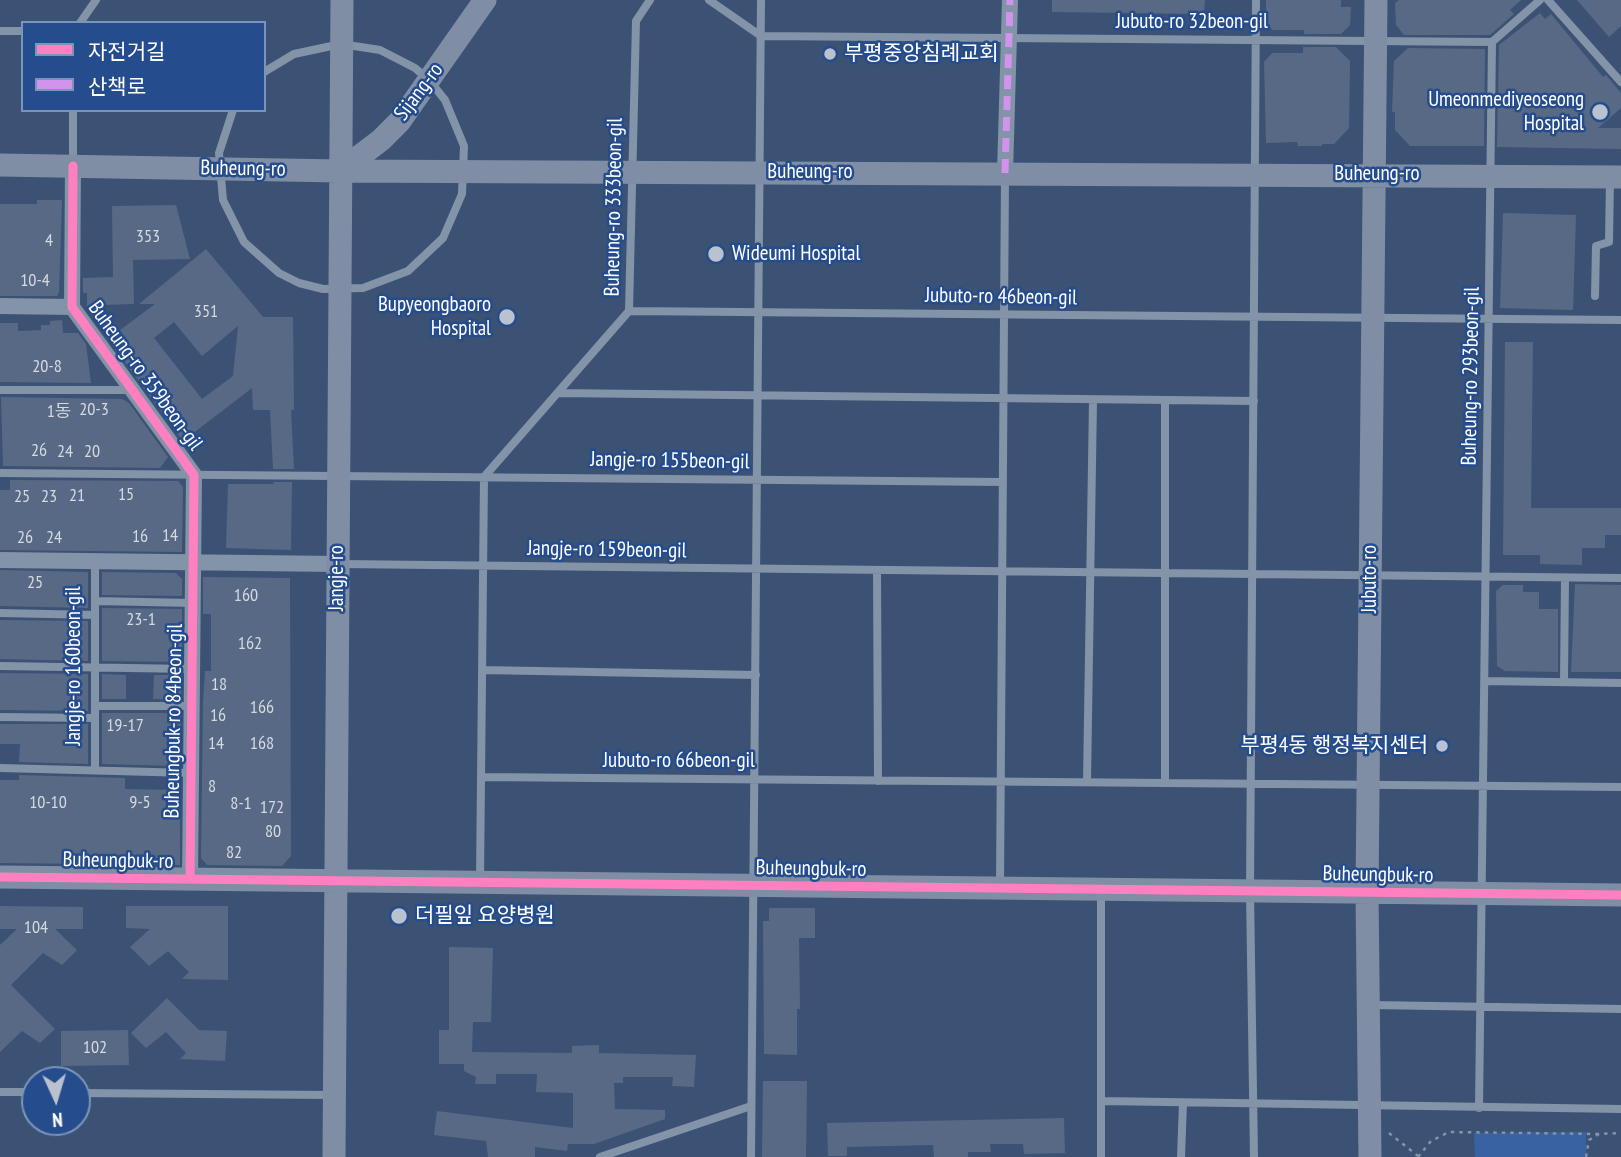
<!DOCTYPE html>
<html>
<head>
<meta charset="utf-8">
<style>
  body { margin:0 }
  #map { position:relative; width:1621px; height:1157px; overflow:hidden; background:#3c5275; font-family:"PT Sans Narrow","Noto Sans KR",sans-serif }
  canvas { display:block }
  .legend { position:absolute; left:21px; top:21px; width:245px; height:91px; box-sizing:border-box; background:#254c8c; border:2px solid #7c94ba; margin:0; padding:9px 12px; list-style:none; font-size:21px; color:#fff }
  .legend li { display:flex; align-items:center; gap:14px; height:35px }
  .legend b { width:35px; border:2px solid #7c94ba }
  .north { position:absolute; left:21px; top:1066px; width:70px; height:70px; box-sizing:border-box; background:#254c8c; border:2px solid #7c94ba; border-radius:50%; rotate:176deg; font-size:19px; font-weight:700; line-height:28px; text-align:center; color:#fff }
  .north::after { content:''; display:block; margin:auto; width:24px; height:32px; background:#bbc2cf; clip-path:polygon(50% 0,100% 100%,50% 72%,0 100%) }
</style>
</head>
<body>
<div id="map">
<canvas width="1621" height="1157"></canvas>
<ul class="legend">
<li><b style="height:9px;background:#ff80c0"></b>자전거길</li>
<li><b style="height:9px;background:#d193ec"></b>산책로</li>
</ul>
<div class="north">N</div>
</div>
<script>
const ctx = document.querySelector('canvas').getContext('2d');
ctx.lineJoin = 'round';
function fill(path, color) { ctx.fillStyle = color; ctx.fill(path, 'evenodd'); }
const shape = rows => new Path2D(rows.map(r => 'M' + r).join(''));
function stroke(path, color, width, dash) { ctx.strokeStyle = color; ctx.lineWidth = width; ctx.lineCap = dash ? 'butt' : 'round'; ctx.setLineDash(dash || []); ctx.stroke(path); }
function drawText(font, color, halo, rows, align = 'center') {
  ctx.font = font + ' "PT Sans Narrow","Noto Sans KR",sans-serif'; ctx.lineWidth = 5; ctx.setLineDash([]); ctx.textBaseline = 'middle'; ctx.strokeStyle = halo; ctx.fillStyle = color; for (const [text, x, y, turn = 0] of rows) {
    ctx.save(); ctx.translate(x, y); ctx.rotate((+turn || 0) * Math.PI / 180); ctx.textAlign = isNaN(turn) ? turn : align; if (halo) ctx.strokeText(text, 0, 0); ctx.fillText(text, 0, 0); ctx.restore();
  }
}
fill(shape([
  [1586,1132,1586,1157,1475,1157,1474,1133]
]), '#3962a2');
fill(shape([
  [1052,0,1205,0,1204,14,1052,12],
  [1266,0,1341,0,1341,7,1351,7,1350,25,1341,34,1304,34,1304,30,1273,30,1266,24],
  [1399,0,1521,0,1510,10,1514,14,1490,35,1404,35,1396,25,1395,3],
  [1577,0,1621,0,1621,26,1609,37],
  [1540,13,1545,19,1551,14,1603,77,1606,75,1621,93,1621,108,1598,128,1621,128,1621,149,1497,147,1499,45],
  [1303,47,1336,47,1350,61,1349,128,1334,144,1322,144,1322,146,1298,146,1297,142,1266,143,1264,62,1272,53,1303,53],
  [1408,48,1485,49,1484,146,1410,146,1395,130,1395,112,1392,112,1394,61],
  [37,200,62,200,59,292,57,296,0,296,0,204,37,204],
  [176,205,190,259,133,260,134,304,103,305,103,317,93,318,90,307,87,307,87,293,83,293,83,278,113,277,112,206],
  [1503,213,1576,215,1573,310,1500,308],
  [206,249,263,317,293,317,294,410,291,410,294,469,273,469,270,410,253,410,252,388,183,441,108,339,155,304,139,304],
  [174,322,202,356,238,326,233,376,202,399,154,338],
  [62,320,63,333,78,333,86,344,91,383,0,382,0,323,18,323,18,331,41,330,41,325,50,325,50,321],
  [1505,342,1533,342,1531,508,1621,508,1621,535,1605,535,1605,548,1582,548,1582,565,1540,564,1540,555,1503,555],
  [1,397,122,399,129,403,168,457,160,468,3,466],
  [10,480,178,481,183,487,182,552,0,550,0,490,10,490],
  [273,482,292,482,291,550,226,548,228,484,274,484],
  [0,570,88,572,88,608,0,606],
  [102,572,176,573,182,579,182,596,102,595],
  [203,577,290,578,291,856,282,866,207,865,201,858,203,702,205,671,211,671,211,614,203,614],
  [1575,584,1621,585,1621,672,1571,672],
  [1503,585,1523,585,1523,592,1539,592,1539,609,1558,609,1558,672,1505,671,1497,666,1496,591],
  [102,608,182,609,182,662,102,661],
  [0,620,88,621,88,661,0,659],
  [0,673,88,674,88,711,0,710],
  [102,674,126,675,126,699,102,699],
  [154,675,182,675,181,699,153,699],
  [102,713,181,713,181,762,175,766,102,764],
  [0,724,88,724,88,764,19,762,20,744,0,744],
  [19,775,125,778,125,789,174,790,180,797,180,865,0,863,0,780,19,780],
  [0,906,83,907,83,929,55,929,77,950,62,965,43,953,11,985,55,1029,40,1043,22,1031,0,1052,0,945,17,929,0,929],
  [126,906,228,906,228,980,182,979,189,972,168,951,149,966,130,947,150,929,126,928],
  [769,908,815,908,815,938,799,938,800,1009,797,1009,797,1055,764,1054,763,921,769,921],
  [449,947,493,948,491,1022,473,1022,472,1052,572,1053,572,1046,599,1045,599,1053,696,1055,694,1087,672,1086,673,1077,623,1077,623,1083,614,1083,615,1109,665,1110,665,1119,594,1144,568,1144,567,1151,535,1147,535,1157,488,1157,486,1141,434,1135,437,1111,573,1128,573,1093,536,1092,537,1074,496,1074,496,1084,475,1084,476,1077,464,1071,464,1064,439,1064,439,1030,449,1030],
  [167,998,199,1030,227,1031,225,1061,180,1059,186,1053,166,1032,146,1048,131,1033],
  [128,1030,129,1065,61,1066,61,1031],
  [763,1081,807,1081,806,1157,762,1157],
  [1064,1118,1065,1153,1024,1154,1023,1144,990,1144,991,1152,968,1152,968,1157,934,1157,933,1145,847,1147,847,1156,828,1156,827,1123]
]), '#586985');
stroke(shape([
  [1389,1133,1418,1156],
  [1418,1157,1431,1141,1449,1132,1599,1134],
  [1586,1157,1589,1140,1599,1134,1621,1133]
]), '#8393a8', 2.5, [3.5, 5]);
stroke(shape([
  [709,0,761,36,1492,42],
  [1548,0,1621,82],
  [80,23,96,0],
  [0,31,23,31],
  [233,110,219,153,223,200,244,242,279,273,299,283,323,289,363,288,408,271,443,238,462,194,464,146,445,100,429,80,415,68,380,50,341,44,294,54,264,72],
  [73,163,73,110],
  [1595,296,1596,246,1609,242,1610,179],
  [629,311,1621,320],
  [0,390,132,390],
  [558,393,1254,401],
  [0,473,1003,482],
  [340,564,1621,578],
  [877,570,878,781],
  [95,601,193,603],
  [0,613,95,615],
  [0,666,192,669],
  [482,670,756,675],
  [1485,681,1621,683],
  [1564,682,1565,578],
  [95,706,192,706],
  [0,717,95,718],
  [0,768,191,773],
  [95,770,95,561],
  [481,777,1621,787],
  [1087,782,1093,400],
  [1165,783,1165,400],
  [480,880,484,477,629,311,636,21,650,0],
  [1000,885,1005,177],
  [1101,890,1101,1157],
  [1372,1005,1621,1009],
  [0,1092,35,1092],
  [77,1093,331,1095],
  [1102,1101,1621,1109],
  [1479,1108,1492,42,1540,0],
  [600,1157,751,1106],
  [751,1157,761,0],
  [1181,1157,1183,1103],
  [1254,1157,1250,891,1256,0]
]), '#8393a8', 8);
stroke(shape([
  [73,166,72,307,194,475,190,879],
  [1005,173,1010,0],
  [0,306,72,307],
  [0,560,337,564]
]), '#8393a8', 16);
stroke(shape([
  [0,165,340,171,1621,177],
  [340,171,381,140,400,121,485,0],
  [0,877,1621,895],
  [334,1157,342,0],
  [1370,1157,1367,892,1376,0]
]), '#7f8ea5', 23);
stroke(shape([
  [1005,173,1010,0]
]), '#d193ec', 7, [14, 7]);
stroke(shape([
  [73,166,72,307,194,475,190,879],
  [0,877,1621,895]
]), '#ff80c0', 9);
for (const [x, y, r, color] of [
  [830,54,7,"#bbc2cf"],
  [1600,112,9,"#bbc2cf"],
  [716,254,9,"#bbc2cf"],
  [507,317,9,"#bbc2cf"],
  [1442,746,7,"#bbc2cf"],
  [399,916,9,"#bbc2cf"]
]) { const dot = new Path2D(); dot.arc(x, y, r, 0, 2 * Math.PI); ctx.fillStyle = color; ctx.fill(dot); stroke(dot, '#254c8c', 2.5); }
drawText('18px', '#d5dae0', null, [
  ["353",148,237],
  ["4",49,241],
  ["10-4",35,281],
  ["351",206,312],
  ["20-8",47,367],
  ["20-3",94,410],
  ["1동",59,412],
  ["26",39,451],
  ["24",65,452],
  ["20",92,452],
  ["15",126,495],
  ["21",77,496],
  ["25",22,497],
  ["23",49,497],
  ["14",170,536],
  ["16",140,537],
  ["26",25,538],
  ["24",54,538],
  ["25",35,583],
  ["160",246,596],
  ["23-1",141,620],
  ["162",250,644],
  ["18",219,685],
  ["166",262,708],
  ["16",218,716],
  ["19-17",125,726],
  ["14",216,744],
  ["168",262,744],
  ["8",212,787],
  ["10-10",48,803],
  ["9-5",140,803],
  ["8-1",241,804],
  ["172",272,808],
  ["80",273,832],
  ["82",234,853],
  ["104",36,928],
  ["102",95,1048]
]);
drawText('21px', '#fff', '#254c8c', [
  ["Jubuto-ro 32beon-gil",1192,22],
  ["Sijang-ro",419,92,-53],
  ["Buheung-ro",243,169,1],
  ["Buheung-ro",810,172],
  ["Buheung-ro",1377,174],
  ["Buheung-ro 333beon-gil",614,207,-89],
  ["Jubuto-ro 46beon-gil",1001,297,1],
  ["Buheung-ro 359beon-gil",145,376,54],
  ["Buheung-ro 293beon-gil",1471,376,-89],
  ["Jangje-ro 155beon-gil",670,461,1],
  ["Jangje-ro 159beon-gil",607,550,1],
  ["Jangje-ro",337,578,-90],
  ["Jubuto-ro",1370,579,-90],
  ["Jangje-ro 160beon-gil",74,666,-90],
  ["Buheungbuk-ro 84beon-gil",174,721,-89],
  ["Jubuto-ro 66beon-gil",679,761],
  ["Buheungbuk-ro",118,861,1],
  ["Buheungbuk-ro",811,869,1],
  ["Buheungbuk-ro",1378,875,1]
]);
drawText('21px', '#fff', '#254c8c', [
  ["부평중앙침례교회",844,54],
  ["Umeonmediyeoseong",1584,100,"right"],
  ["Hospital",1584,124,"right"],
  ["Wideumi Hospital",732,254],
  ["Bupyeongbaoro",491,305,"right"],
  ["Hospital",491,329,"right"],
  ["부평4동 행정복지센터",1428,746,"right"],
  ["더필잎 요양병원",415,916]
], 'left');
</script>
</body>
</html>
